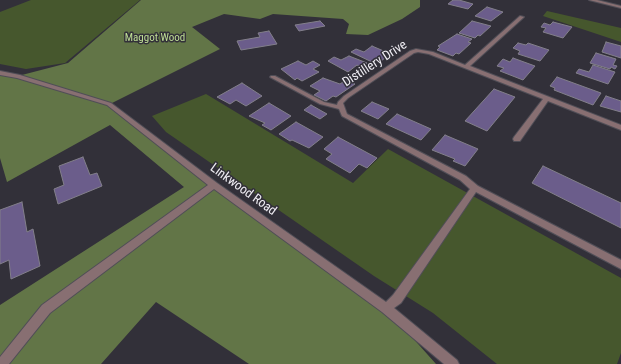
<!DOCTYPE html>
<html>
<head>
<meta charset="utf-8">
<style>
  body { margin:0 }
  canvas { display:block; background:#323039 }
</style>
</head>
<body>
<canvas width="621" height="364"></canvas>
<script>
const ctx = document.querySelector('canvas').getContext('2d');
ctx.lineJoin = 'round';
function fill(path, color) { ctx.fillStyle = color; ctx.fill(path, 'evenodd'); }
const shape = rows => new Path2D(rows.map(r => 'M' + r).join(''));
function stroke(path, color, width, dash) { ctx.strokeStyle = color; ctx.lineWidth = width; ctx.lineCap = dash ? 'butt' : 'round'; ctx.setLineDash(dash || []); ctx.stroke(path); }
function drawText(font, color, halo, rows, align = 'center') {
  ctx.font = font + ' "Roboto Condensed",sans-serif'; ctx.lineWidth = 3; ctx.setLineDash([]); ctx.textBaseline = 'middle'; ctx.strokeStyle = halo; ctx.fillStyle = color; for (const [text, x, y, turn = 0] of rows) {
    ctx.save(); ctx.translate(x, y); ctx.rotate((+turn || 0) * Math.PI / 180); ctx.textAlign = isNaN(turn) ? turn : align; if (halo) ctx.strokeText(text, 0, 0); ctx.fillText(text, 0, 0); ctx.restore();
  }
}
fill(shape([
  [31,0,140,0,65,63,26,69,0,64,0,12],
  [547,11,621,28,621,42,543,16],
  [206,94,353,183,388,149,621,278,621,353,617,364,497,364,433,313,374,276,166,132,152,116]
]), '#46572d');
fill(shape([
  [141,0,420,0,420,7,402,19,368,35,346,34,349,24,343,19,273,14,260,19,224,14,192,27,220,49,110,104,386,308,436,364,249,364,156,302,101,364,0,364,0,305,184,187,110,125,7,182,0,158,0,73,18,76,68,63]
]), '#627547');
const building = shape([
  [453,0,459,0,473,4,468,9,448,4,453,0],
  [487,7,503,12,491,21,475,16,487,7],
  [320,21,325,26,299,31,295,25,320,21],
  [472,21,491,26,480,36,478,35,475,38,459,33,472,21],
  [553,22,572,27,563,38,543,32,546,28,541,27,544,23,550,25,553,22],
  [269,31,277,44,241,50,237,41,260,37,258,33,269,31],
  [457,34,472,39,468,42,471,43,459,54,456,53,453,56,437,50,440,47,438,46,457,34],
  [606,42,621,46,621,58,602,52,606,42],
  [518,43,526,45,528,43,549,50,540,61,518,54,520,51,513,48,518,43],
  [372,46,386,52,382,55,385,58,381,61,376,59,372,62,351,52,356,49,364,52,372,46],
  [596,53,616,59,613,65,617,66,615,69,611,67,610,69,590,63,596,53],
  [349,56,367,63,361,67,357,65,348,72,328,61,334,57,341,60,349,56],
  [513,58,535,66,523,80,500,71,504,68,497,66,503,59,510,62,513,58],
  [298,61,306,65,313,61,320,65,313,69,319,72,302,81,297,78,295,80,281,69,298,61],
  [593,65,615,72,608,84,576,73,579,69,589,72,593,65],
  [557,77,601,93,593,105,554,90,555,88,550,86,557,77],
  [323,78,340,84,346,80,355,84,336,97,333,96,326,101,314,95,320,91,310,86,323,78],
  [242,83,262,96,246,106,236,100,230,104,217,97,242,83],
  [494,89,515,97,487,131,465,121,494,89],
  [606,96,621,101,621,112,600,106,606,96],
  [372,102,389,109,378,119,361,111,372,102],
  [269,103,291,116,271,130,262,125,265,123,249,116,269,103],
  [311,105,327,114,320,119,304,110,311,105],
  [397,114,431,129,421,140,386,124,397,114],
  [296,122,323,137,309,148,292,140,290,141,279,134,296,122],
  [445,135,478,149,465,166,453,161,455,159,432,150,445,135],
  [338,137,377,158,367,168,359,164,350,173,326,159,332,154,324,149,338,137],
  [83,157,90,175,97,173,102,186,58,204,54,189,64,185,59,166,83,157],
  [543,166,621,203,621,228,532,183,543,166],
  [22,202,27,232,33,229,40,266,11,279,9,260,0,264,0,210,22,202]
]);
fill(building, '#6b5d8b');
stroke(building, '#827f8a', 1);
const minor = shape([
  [589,0,597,0,621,6,621,8,589,0],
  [520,16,524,17,470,66,621,125,621,130,548,101,520,141,514,141,513,139,514,137,543,99,429,54,418,52,414,53,348,98,343,103,347,114,466,176,478,186,621,260,621,269,476,192,401,303,394,308,457,360,459,364,444,364,382,312,214,189,50,313,9,364,0,364,0,357,42,305,208,185,107,105,17,78,0,75,0,71,20,75,111,103,217,183,386,302,393,295,470,189,460,180,342,116,339,109,320,104,270,77,271,76,275,76,324,102,337,105,338,102,344,96,410,51,416,49,433,52,465,65,520,16]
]);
stroke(minor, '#504e57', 2);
fill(minor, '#886f72');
drawText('11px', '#c0df96', '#323039', [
  ["Maggot Wood",155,38]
]);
drawText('13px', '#efedf3', '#323039', [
  ["Distillery Drive",375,64,-33],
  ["Linkwood Road",243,190,36]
]);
</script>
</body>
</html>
